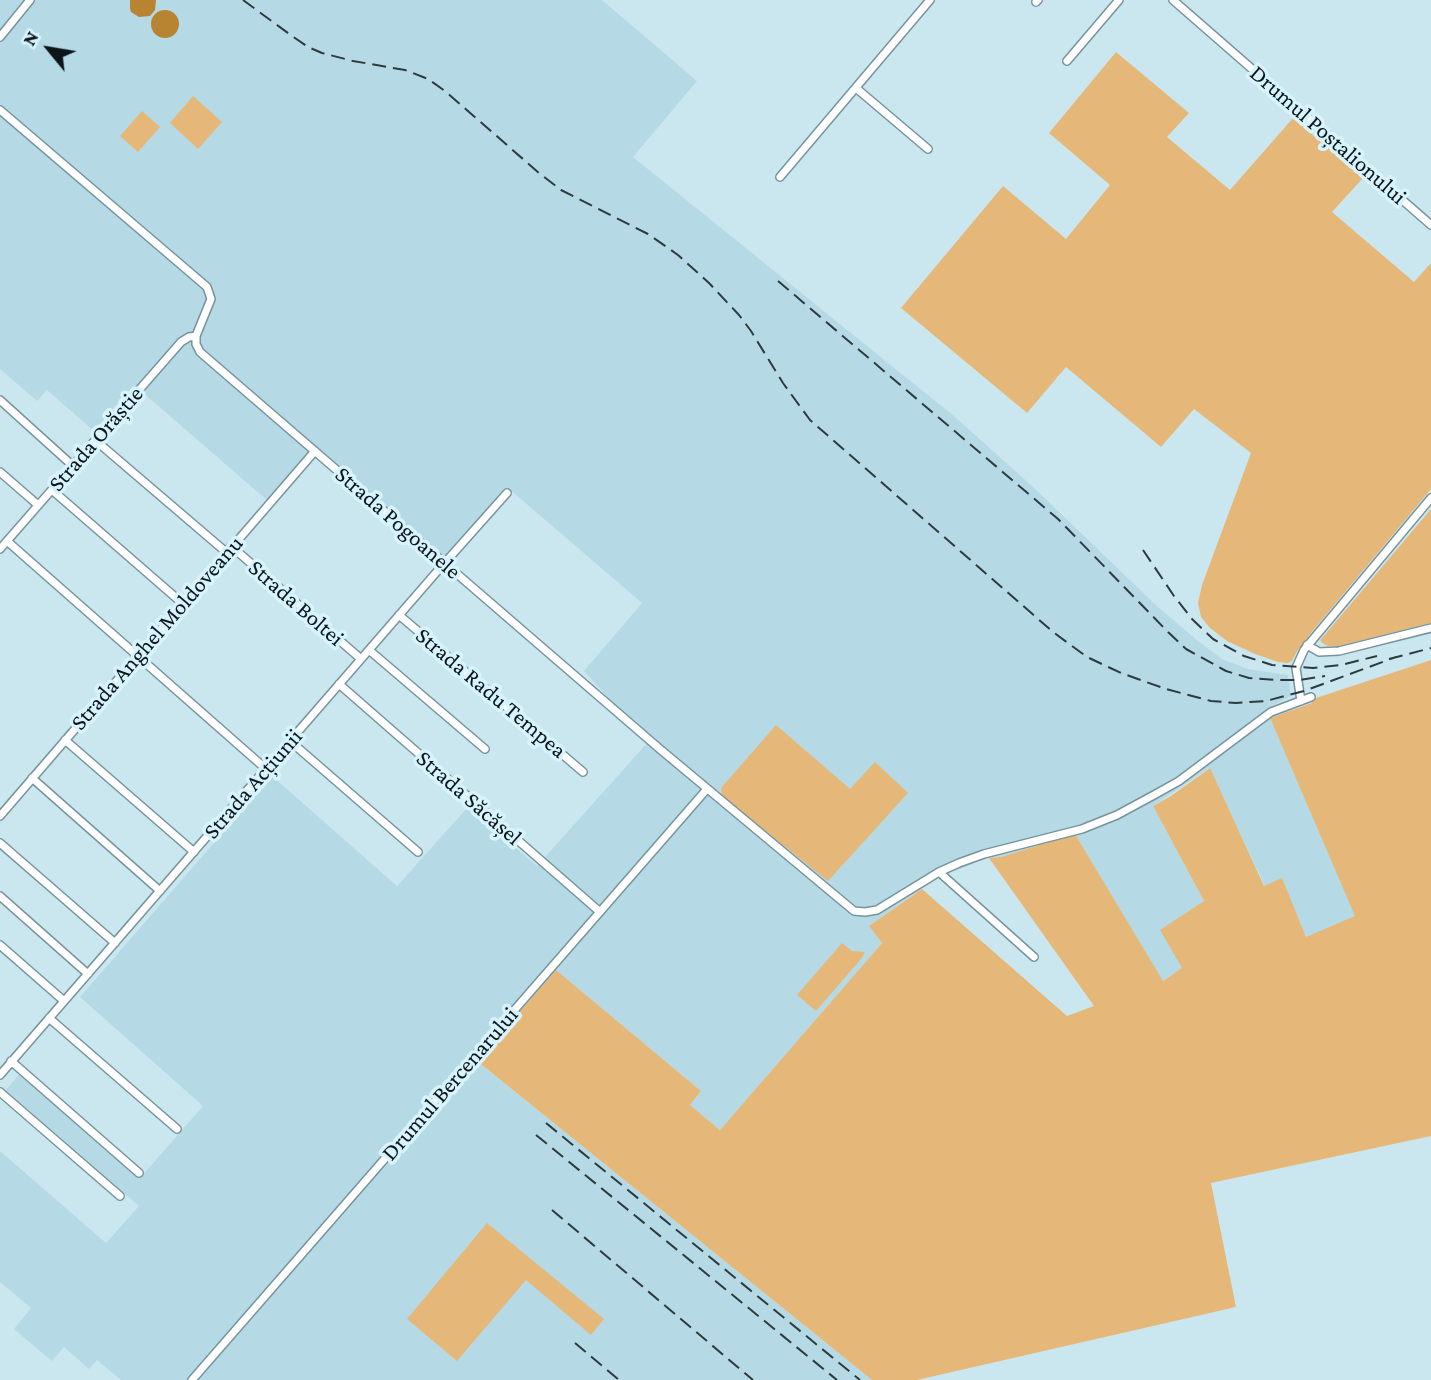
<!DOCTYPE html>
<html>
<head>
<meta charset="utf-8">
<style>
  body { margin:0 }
  #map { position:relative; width:1431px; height:1380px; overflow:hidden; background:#cae7f0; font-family:"Crimson Pro",serif }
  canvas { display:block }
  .north { position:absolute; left:14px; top:14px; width:70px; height:70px; -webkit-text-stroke:5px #d7f4fe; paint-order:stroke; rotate:300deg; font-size:19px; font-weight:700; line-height:28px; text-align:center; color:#0c1619 }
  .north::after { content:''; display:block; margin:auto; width:24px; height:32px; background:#0c1619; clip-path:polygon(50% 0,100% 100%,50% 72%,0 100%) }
</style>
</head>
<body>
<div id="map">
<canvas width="1431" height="1380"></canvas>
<div class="north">N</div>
</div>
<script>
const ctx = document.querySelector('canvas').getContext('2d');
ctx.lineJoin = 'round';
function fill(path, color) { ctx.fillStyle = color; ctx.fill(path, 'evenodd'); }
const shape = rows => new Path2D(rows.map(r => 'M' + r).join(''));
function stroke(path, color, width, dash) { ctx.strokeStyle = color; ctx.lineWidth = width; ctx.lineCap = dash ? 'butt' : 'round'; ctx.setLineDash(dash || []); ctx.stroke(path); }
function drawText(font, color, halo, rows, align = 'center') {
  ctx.font = font + ' "Crimson Pro",serif'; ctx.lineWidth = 7; ctx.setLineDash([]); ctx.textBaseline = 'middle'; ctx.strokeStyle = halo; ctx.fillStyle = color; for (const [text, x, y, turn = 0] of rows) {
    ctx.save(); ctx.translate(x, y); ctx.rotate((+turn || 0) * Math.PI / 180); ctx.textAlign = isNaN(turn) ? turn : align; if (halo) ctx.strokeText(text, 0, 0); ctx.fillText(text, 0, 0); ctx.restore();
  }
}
fill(shape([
  [0,0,602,0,697,81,633,157,955,417,1032,486,1158,607,1198,641,1222,659,1248,669,1288,675,1291,696,1266,709,1356,916,1306,938,1282,879,1265,886,1209,768,1153,806,1204,901,1182,969,1162,981,1075,834,1001,857,984,859,934,880,869,926,882,943,720,1130,690,1105,701,1091,556,970,478,1062,872,1380,121,1380,97,1360,89,1369,64,1347,52,1361,14,1329,31,1308,0,1282,0,1151,106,1243,139,1206,6,1090,21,1072,140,1178,203,1106,80,997,272,776,397,886,468,807,537,866,648,742,584,671,642,603,508,488,444,559,316,447,268,501,134,385,94,431,47,390,37,401,0,369]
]), '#b5dae5');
fill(shape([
  [1116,52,1189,113,1167,137,1230,190,1293,118,1363,178,1332,212,1414,282,1430,264,1431,266,1431,489,1315,628,1297,651,1292,661,1288,663,1278,662,1255,654,1227,641,1210,628,1201,617,1198,603,1202,585,1251,453,1194,409,1161,447,1066,367,1027,413,901,308,1003,186,1066,239,1110,185,1049,133],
  [193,96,222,122,198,149,170,123],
  [142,111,160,127,138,152,120,136],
  [1431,509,1431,623,1339,646,1328,646,1322,643,1320,640,1322,638],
  [1431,660,1431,1136,1211,1183,1236,1307,917,1380,872,1380,477,1061,556,970,701,1091,690,1105,720,1130,882,943,869,926,922,889,1067,1016,1094,1006,989,858,1001,857,1075,834,1163,981,1182,968,1160,930,1204,901,1153,806,1171,796,1210,768,1264,886,1282,878,1306,937,1355,916,1270,718,1312,703,1313,699],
  [776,725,850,789,875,762,908,793,828,881,722,796,721,788],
  [842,943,852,951,865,952,861,959,816,1011,797,995],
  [487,1223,604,1319,591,1335,526,1280,457,1361,407,1319]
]), '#e5b879');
fill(shape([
  [130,0,156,0,155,10,150,16,139,17,131,12,130,8],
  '151 24a14 14 0 1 1 28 0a14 14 0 1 1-28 0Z'
]), '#b88431');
const minor = shape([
  [1173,0,1431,225],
  [1036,2,1038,0],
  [0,37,30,0],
  [1067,61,1119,0],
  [856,88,928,149],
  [0,110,207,287,211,299,196,336,196,344,200,352,661,750,854,911,865,912,877,910,939,872,959,863,984,854,1082,829,1117,815,1154,795,1179,781,1271,712,1311,697],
  [780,177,930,0],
  [0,400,73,466],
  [95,440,226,552],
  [0,472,38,505],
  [52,490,182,603],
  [7,541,266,769],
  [231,546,361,659],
  [0,549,181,342,189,337,196,336],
  [399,615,583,772],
  [1307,645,1319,652,1339,651,1431,628],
  [369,650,485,749],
  [339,684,600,912],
  [1301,701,1296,668,1304,650,1431,498],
  [65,740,194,852],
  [290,741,418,852],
  [32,778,160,891],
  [0,816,315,451],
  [0,843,115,943],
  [939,872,1034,957],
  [0,896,88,974],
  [0,945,64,1001],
  [49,1018,177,1129],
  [11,1061,139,1173],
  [0,1075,434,575,507,493],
  [0,1092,120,1196],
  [192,1380,707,789]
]);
stroke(minor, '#78939b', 10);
stroke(minor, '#fff', 7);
stroke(shape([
  [243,0,292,36,308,47,322,53,353,61,405,70,428,79,445,91,539,173,561,190,648,234,678,255,709,283,739,315,751,331,783,383,810,420,1053,632,1087,657,1121,673,1166,689,1211,701,1236,703,1266,701,1304,691,1396,657],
  [778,281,1058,519,1168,632,1186,649,1226,671,1249,678,1276,680,1299,680,1325,676],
  [1143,550,1174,596,1192,619,1213,639,1244,656,1272,665,1313,668,1341,665,1377,656],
  [1389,659,1431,648],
  [546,1123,860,1380],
  [536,1135,837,1380],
  [552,1210,753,1380],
  [575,1343,619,1380]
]), '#2d3b3f', 2, [14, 7]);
drawText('23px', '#0c1619', '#d7f4fe', [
  ["Drumul Poștalionului",1328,135,41],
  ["Strada Orăștie",96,439,-49],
  ["Strada Pogoanele",398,523,41],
  ["Strada Boltei",296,603,41],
  ["Strada Anghel Moldoveanu",157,633,-49],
  ["Strada Radu Tempea",491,693,40],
  ["Strada Acțiunii",253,784,-49],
  ["Strada Săcășel",469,798,41],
  ["Drumul Bercenarului",450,1084,-49]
]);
</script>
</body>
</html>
